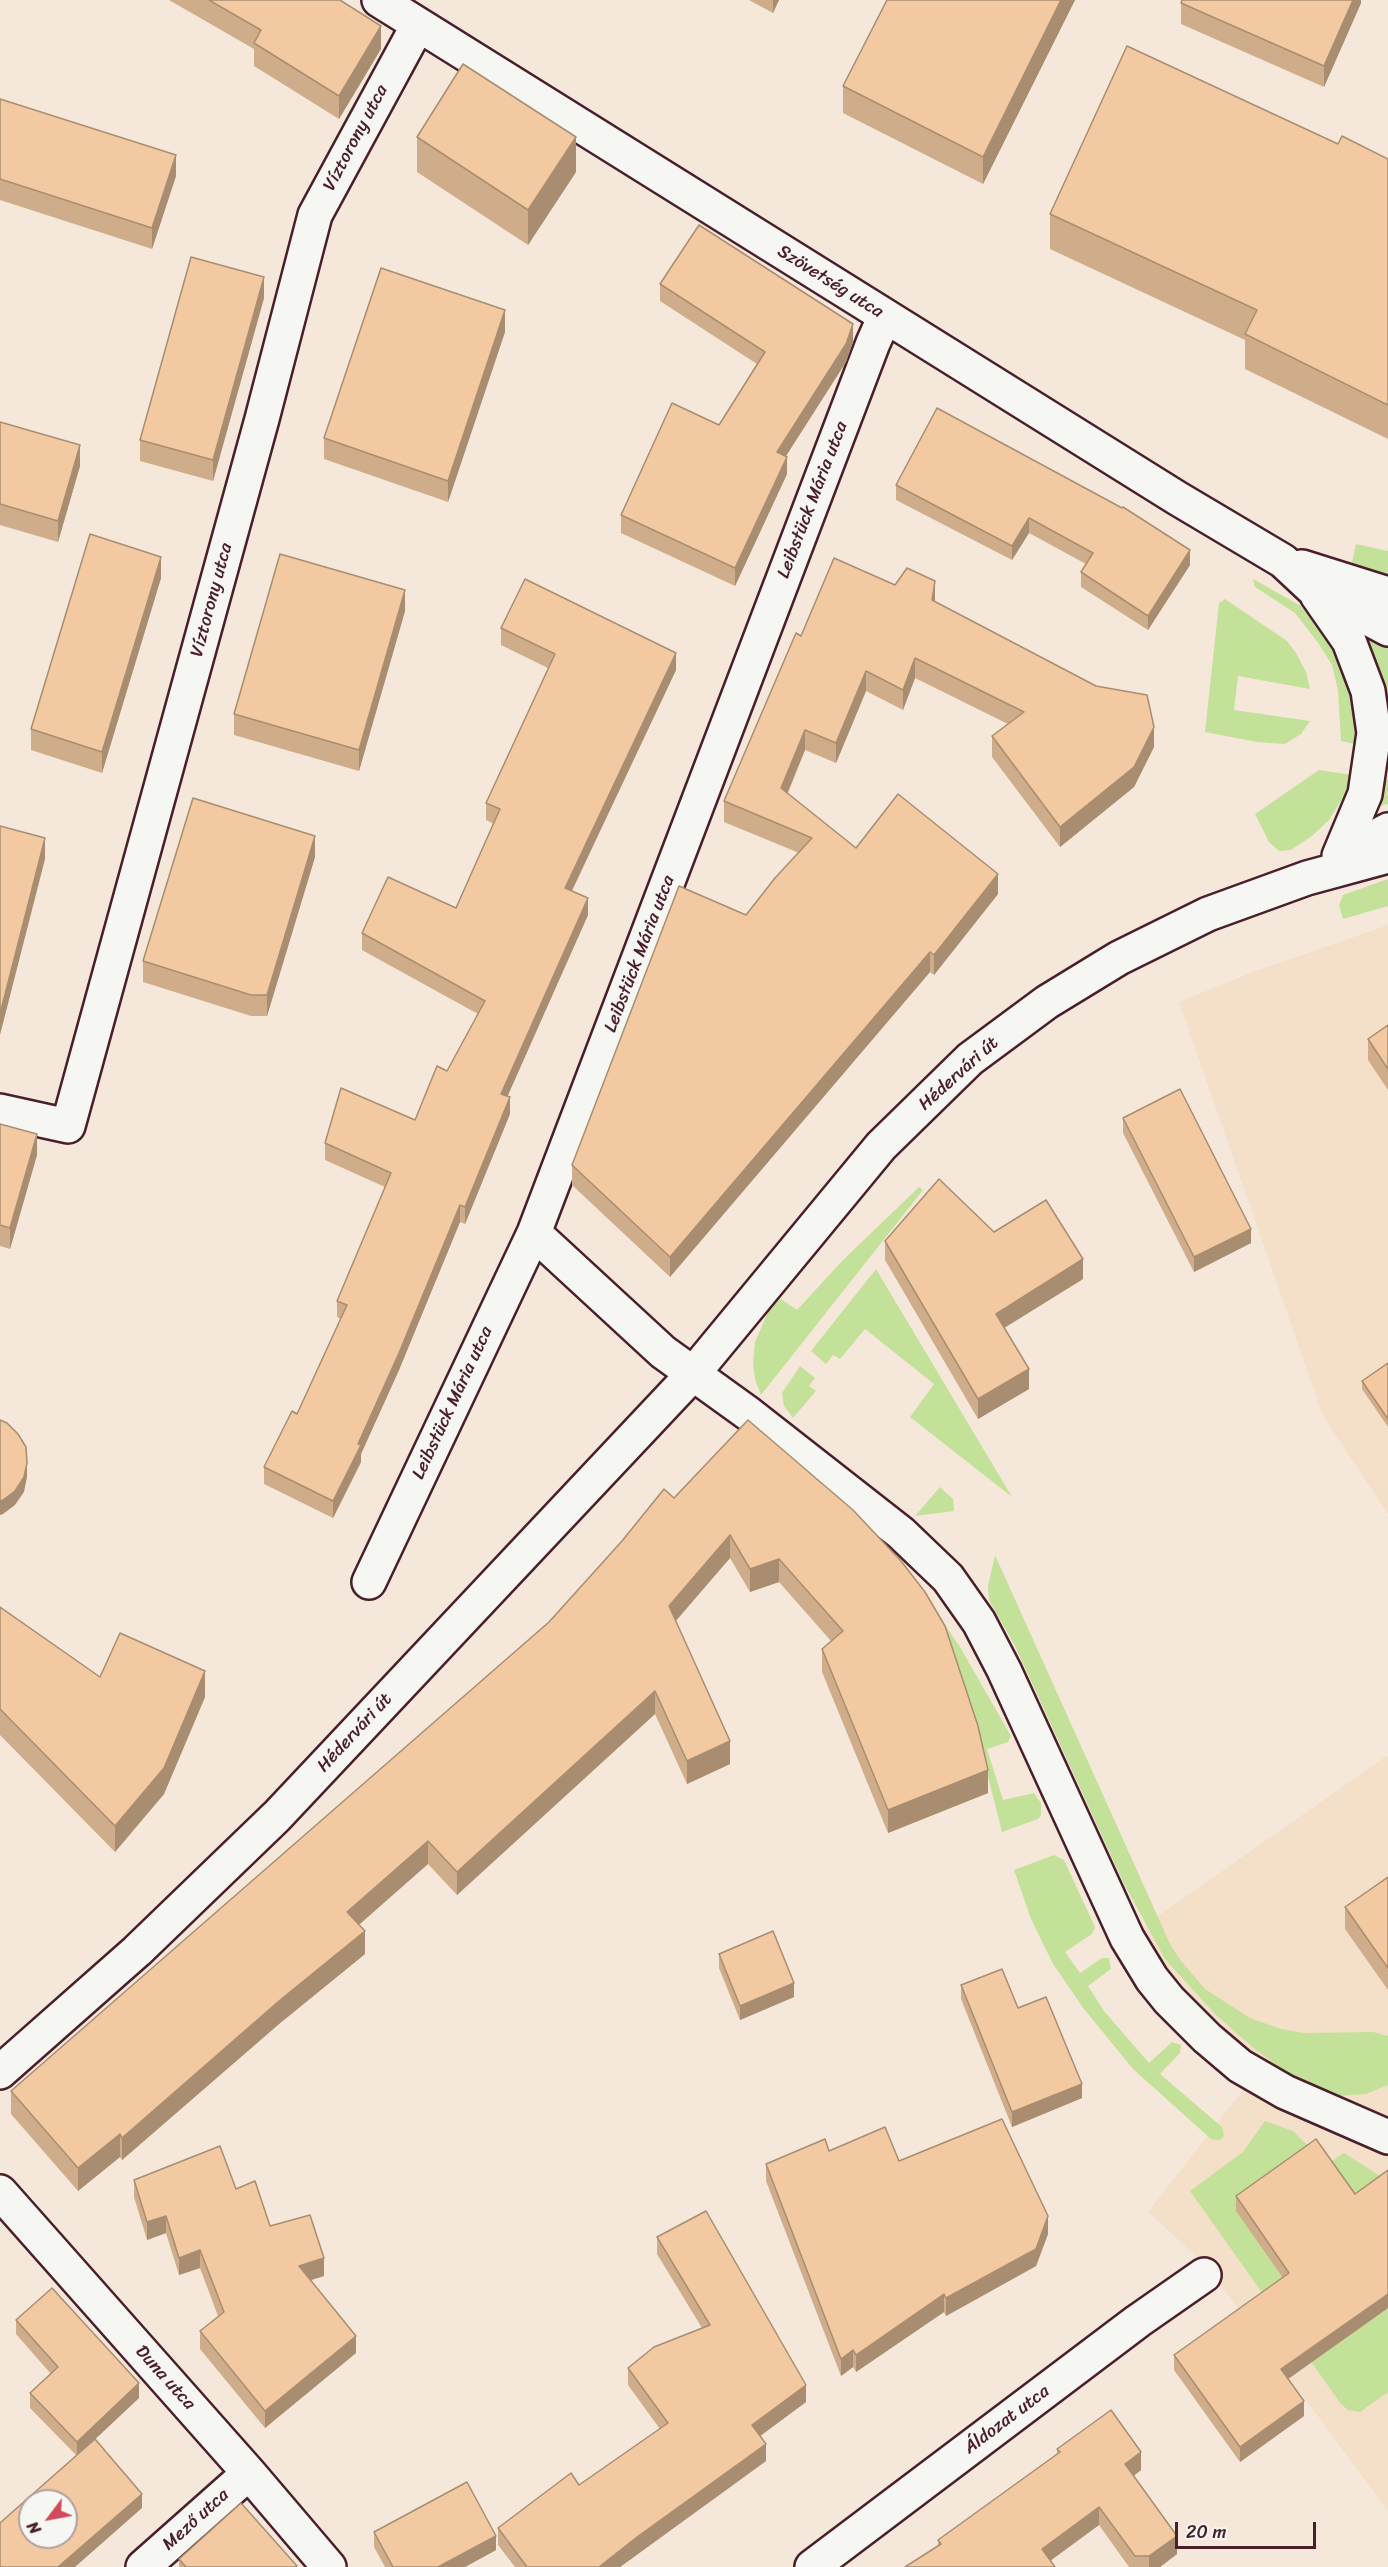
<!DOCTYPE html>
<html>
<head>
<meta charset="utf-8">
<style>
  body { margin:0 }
  #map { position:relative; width:1388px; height:2567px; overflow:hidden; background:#f5e8da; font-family:Sriracha,sans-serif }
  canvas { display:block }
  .north { position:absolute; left:18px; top:2489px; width:60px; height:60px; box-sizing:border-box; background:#f6f6f2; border:2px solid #b1a0a2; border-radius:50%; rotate:238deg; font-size:16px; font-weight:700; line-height:24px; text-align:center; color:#4a1f2b }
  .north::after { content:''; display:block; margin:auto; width:21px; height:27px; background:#d1495b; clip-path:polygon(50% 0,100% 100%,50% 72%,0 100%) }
  .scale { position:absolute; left:1175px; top:2522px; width:141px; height:27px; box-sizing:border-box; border:3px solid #4a1f2b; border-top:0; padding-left:8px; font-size:18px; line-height:21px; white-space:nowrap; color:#4a1f2b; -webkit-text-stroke:4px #f6f6f2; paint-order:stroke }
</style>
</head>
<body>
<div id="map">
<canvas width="1388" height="2567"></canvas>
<div class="north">N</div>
<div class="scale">20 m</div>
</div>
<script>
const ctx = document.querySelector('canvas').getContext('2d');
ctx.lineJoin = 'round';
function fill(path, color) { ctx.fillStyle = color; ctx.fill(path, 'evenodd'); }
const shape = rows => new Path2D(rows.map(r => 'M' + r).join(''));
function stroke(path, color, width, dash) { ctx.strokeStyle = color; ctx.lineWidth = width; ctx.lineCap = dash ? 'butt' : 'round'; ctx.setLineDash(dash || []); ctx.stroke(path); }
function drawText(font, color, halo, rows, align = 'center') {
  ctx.font = font + ' Sriracha,sans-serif'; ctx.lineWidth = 5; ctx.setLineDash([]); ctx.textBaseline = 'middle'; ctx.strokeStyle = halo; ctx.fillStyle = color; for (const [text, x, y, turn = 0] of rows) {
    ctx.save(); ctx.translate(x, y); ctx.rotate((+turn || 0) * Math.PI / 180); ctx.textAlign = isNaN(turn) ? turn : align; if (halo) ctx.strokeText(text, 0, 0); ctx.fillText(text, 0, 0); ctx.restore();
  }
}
fill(shape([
  [1388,925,1388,1514,1323,1416,1179,1002,1253,972],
  [1388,1755,1388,2511,1206,2265,1148,2212,1261,2067,1191,2007,1135,1932]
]), '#f4dfc9');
fill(shape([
  [1356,544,1388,551,1388,576,1351,567],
  [1253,579,1301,606,1328,637,1342,660,1350,687,1355,713,1355,744,1341,741,1338,690,1332,665,1319,644,1295,613,1255,587],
  [1225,599,1287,641,1296,653,1306,672,1310,689,1238,676,1234,710,1310,721,1301,734,1285,744,1257,742,1205,732,1219,603],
  [1373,638,1388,645,1388,744,1366,644],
  [1319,770,1352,775,1344,796,1329,820,1312,836,1291,850,1279,851,1269,842,1255,814],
  [1380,779,1388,779,1388,804,1379,806,1376,805],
  [1388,879,1388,906,1343,919,1339,905,1343,895],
  [919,1187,923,1190,761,1395,755,1379,753,1364,755,1342,771,1305,781,1299,797,1310,843,1260],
  [876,1269,1012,1497,910,1417,934,1384,865,1329,840,1359,833,1355,826,1364,811,1351],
  [800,1366,815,1378,809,1386,816,1391,793,1418,784,1406,782,1393],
  [940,1487,953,1499,954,1511,915,1516],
  [995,1555,1171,1946,1181,1961,1205,1989,1250,2018,1281,2029,1304,2033,1373,2032,1388,2036,1388,2085,1366,2094,1336,2096,1296,2079,1256,2050,1216,2015,1165,1959,1124,1884,1015,1646,989,1600,988,1586],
  [933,1607,960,1647,1011,1736,1008,1742,987,1749,1003,1800,1034,1793,1041,1803,1041,1815,1038,1819,1002,1832,981,1749],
  [1054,1855,1064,1860,1095,1927,1092,1934,1065,1952,1080,1973,1102,1958,1109,1958,1111,1969,1088,1986,1104,2011,1149,2063,1172,2042,1181,2045,1180,2053,1160,2074,1222,2127,1224,2136,1220,2140,1211,2139,1133,2069,1084,2009,1053,1964,1031,1919,1014,1870],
  [1265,2121,1293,2131,1316,2154,1331,2348,1388,2308,1388,2392,1360,2412,1348,2410,1341,2404,1190,2191,1243,2152],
  [1344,2153,1388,2181,1355,2208,1324,2166]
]), '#c4e199');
const minor = shape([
  [379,0,1177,498,1283,561,1313,589,1388,629],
  [1302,567,1388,594],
  [1317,595,1349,641,1368,691,1374,733,1365,794,1339,856],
  [1341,855,1388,830],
  [0,1111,68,1126,262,419,315,215,418,25],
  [534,1233,663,1352,749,1414,901,1533,948,1578,979,1622,1004,1670,1127,1938,1152,1979,1169,2000,1207,2038,1240,2066,1285,2092,1388,2137],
  [369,1582,534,1233,873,343,885,316],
  [0,2072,137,1951,277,1816,692,1375,881,1146,970,1059,1047,1002,1119,958,1208,914,1307,878,1388,856],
  [0,2192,249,2473,329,2567],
  [143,2567,249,2473],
  [812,2567,1138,2321,1204,2275]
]);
stroke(minor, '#4a1f2b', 38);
stroke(minor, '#f6f6f2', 33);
fill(shape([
  [169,0,340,0,381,49,339,119,254,66,254,49],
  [749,0,779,0,773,13],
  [887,0,1075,0,983,184,843,113,843,86],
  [1361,0,1361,3,1324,87,1181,24,1181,3],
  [0,99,176,176,152,249,0,200],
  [417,137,576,172,528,245,417,172],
  [1338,144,1388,159,1388,439,1245,369,1245,340,1050,249,1050,214],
  [660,284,853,342,846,362,786,456,787,474,735,586,621,533,621,515,719,425,757,364,660,301],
  [264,298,213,481,140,461,140,440],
  [505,332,448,502,324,459,324,438],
  [937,408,1190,565,1148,630,1081,587,1081,572,1086,564,1029,533,1012,560,896,500,896,485],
  [0,422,80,466,58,542,0,525],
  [161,578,102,773,31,750,31,729],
  [934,601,1154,747,1134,787,1060,847,992,757,992,736,1008,724,915,678,903,710,866,691,836,763,805,750,788,793,856,848,998,894,934,975,930,972,670,1277,572,1185,572,1165,746,915,799,853,724,822,724,801,801,636],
  [405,611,359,771,234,735,234,714],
  [501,628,676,670,572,891,588,915,507,1096,510,1114,465,1224,460,1222,399,1370,361,1454,361,1462,333,1518,264,1484,264,1467,297,1414,341,1319,337,1317,337,1301,385,1187,325,1160,325,1143,415,1120,447,1071,478,1014,362,950,362,933,456,908,494,824,486,820,486,803,548,668,501,645],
  [315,857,267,1016,251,1016,143,982,143,961],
  [1388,1025,1388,1090,1368,1060,1368,1039],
  [1123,1118,1251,1243,1194,1272,1123,1133],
  [0,1124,37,1155,10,1249,0,1246],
  [994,1232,1083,1279,1004,1328,1029,1389,978,1419,885,1260,885,1241],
  [1388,1363,1388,1427,1362,1389,1362,1381],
  [748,1420,988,1793,888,1833,822,1672,822,1649,831,1641,779,1582,750,1592,730,1558,675,1621,730,1764,687,1784,655,1714,457,1895,428,1864,359,1925,365,1954,279,2024,122,2160,120,2157,78,2191,11,2114,11,2091,549,1622,674,1498],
  [0,1607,100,1677,205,1697,164,1794,115,1852,0,1735],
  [1388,1877,1388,1990,1345,1929,1345,1907],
  [719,1954,794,1997,740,2020,719,1968],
  [961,1985,1018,2008,1082,2098,1012,2127,961,1999],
  [829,2151,899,2161,1048,2234,1036,2266,946,2316,944,2312,856,2372,853,2367,841,2376,766,2181,766,2164],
  [134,2180,236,2189,270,2226,324,2276,310,2280,356,2353,265,2428,200,2349,200,2331,218,2316,200,2268,179,2275,166,2233,147,2240,134,2197],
  [1236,2196,1388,2308,1288,2379,1304,2416,1240,2462,1174,2370,1174,2355,1283,2278,1236,2211],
  [657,2237,806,2402,760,2436,766,2461,620,2567,515,2567,498,2545,498,2528,579,2485,660,2429,628,2385,628,2368,702,2328,657,2254],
  [16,2320,139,2398,87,2447,142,2508,77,2456,30,2408,30,2393,51,2374,16,2334],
  [1057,2449,1141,2470,1134,2476,1177,2554,1160,2567,1129,2567,1099,2525,1050,2560,938,2546,938,2540,1057,2454],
  [374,2532,496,2550,465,2567,385,2567,374,2547],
  [179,2559,297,2567,179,2567]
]), '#d0ad8a');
fill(shape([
  [773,0,779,0,773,13],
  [1061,0,1075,0,983,184,983,157],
  [1353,0,1361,0,1361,3,1324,87,1324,66],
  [381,26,381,49,339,119,339,96],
  [576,137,576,172,528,245,528,210],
  [176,155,176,176,152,249,152,228],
  [264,277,264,298,213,481,213,460],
  [505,310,505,332,448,502,448,481],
  [853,324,853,342,846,362,777,470,777,452],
  [80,445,80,466,58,542,58,521],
  [787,457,787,474,735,586,735,568],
  [1029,518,1029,533,1012,560,1012,546],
  [1190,550,1190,565,1148,630,1148,616],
  [161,557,161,578,102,773,102,752],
  [935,581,935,601,932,620,932,600],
  [405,590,405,611,359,771,359,750],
  [676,653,676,670,565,905,565,888],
  [915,658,915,678,903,710,903,690],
  [866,671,866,691,836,763,836,743],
  [1154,727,1154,747,1134,787,1060,847,1060,827],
  [805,730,805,750,781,808,781,788],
  [315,836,315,857,267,1016,267,995],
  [45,838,45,859,0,1035,0,1014],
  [998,874,998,894,934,975,934,955],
  [588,898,588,915,501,1111,501,1094],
  [930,952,930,972,670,1277,670,1257],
  [510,1097,510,1114,465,1224,465,1207],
  [37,1134,37,1155,10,1249,10,1228],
  [460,1205,460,1222,399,1370,361,1454,361,1462,333,1518,333,1501],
  [1251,1229,1251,1243,1194,1272,1194,1257],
  [1083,1259,1083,1279,996,1333,996,1314],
  [1029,1369,1029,1389,978,1419,978,1399],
  [27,1463,27,1477,24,1492,15,1505,3,1514,0,1515,0,1501],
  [730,1535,730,1558,669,1629,669,1606],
  [779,1559,779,1582,750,1592,750,1569],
  [205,1671,205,1697,164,1794,115,1852,115,1826],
  [655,1691,655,1714,457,1895,457,1872],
  [730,1741,730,1764,687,1784,687,1761],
  [988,1770,988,1793,888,1833,888,1810],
  [428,1841,428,1864,347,1935,347,1912],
  [365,1931,365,1954,279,2024,122,2160,122,2138,279,2001],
  [794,1983,794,1997,740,2020,740,2006],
  [1082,2084,1082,2098,1012,2127,1012,2112],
  [120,2134,120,2157,78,2191,78,2168],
  [166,2216,166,2233,147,2240,147,2222],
  [1048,2216,1048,2234,1036,2266,946,2316,946,2298],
  [200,2250,200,2268,179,2275,179,2258],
  [324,2258,324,2276,299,2284,299,2266],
  [944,2294,944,2312,856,2372,856,2355],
  [1388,2294,1388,2308,1281,2384,1281,2369],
  [356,2336,356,2353,265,2428,265,2411],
  [853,2350,853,2367,841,2376,841,2359],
  [139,2383,139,2398,77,2456,77,2442],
  [806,2385,806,2402,752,2442,752,2425],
  [1304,2401,1304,2416,1240,2462,1240,2447],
  [766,2444,766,2461,620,2567,599,2567,637,2537],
  [1141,2452,1141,2470,1125,2482,1125,2464],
  [142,2494,142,2508,75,2567,58,2567],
  [1099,2507,1099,2525,1042,2567,1042,2549],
  [496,2536,496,2550,465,2567,438,2567],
  [1177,2536,1177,2554,1160,2567,1149,2567,1149,2556]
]), '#a98d71');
const building = shape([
  [209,0,340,0,381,26,339,96,254,43,261,30,209,0],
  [887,0,1061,0,983,157,843,86,887,0],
  [1182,0,1353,0,1324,66,1181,3,1182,0],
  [1127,46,1338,144,1342,136,1388,159,1388,405,1245,334,1257,310,1050,214,1127,46],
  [463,64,576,137,528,210,417,137,463,64],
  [0,99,176,155,152,228,0,179,0,99],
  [699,225,853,324,846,344,777,452,787,457,735,568,621,515,672,403,719,425,765,352,660,284,699,225],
  [191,257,264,277,213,460,140,440,191,257],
  [381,268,505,310,448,481,324,438,381,268],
  [937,408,1122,508,1123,507,1190,550,1148,616,1081,572,1093,553,1029,518,1012,546,896,485,937,408],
  [0,422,80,445,58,521,0,504,0,422],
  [90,534,161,557,102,752,31,729,90,534],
  [280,554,405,590,359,750,234,714,280,554],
  [834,558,895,585,907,568,935,581,932,600,1096,686,1147,695,1154,727,1134,767,1060,827,992,736,1024,712,915,658,903,690,866,671,836,743,805,730,781,788,856,848,898,794,998,874,934,955,930,952,670,1257,572,1165,679,886,746,915,775,878,812,838,724,801,796,633,801,636,834,558],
  [525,579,676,653,565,888,588,898,501,1094,510,1097,465,1207,460,1205,399,1353,358,1444,361,1445,333,1501,264,1467,292,1411,297,1414,347,1305,337,1301,391,1173,325,1143,341,1088,415,1120,437,1066,447,1071,485,1001,362,933,388,877,456,908,500,809,486,803,555,654,501,628,525,579],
  [193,798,315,836,267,995,251,995,143,961,193,798],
  [0,826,45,838,0,1014,0,826],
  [1388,1025,1388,1069,1368,1039,1388,1025],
  [1180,1089,1251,1229,1194,1257,1123,1118,1180,1089],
  [0,1124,37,1134,10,1228,0,1225,0,1124],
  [939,1179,994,1232,1046,1200,1083,1259,996,1314,1029,1369,978,1399,885,1241,939,1179],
  [1388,1363,1388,1419,1362,1381,1388,1363],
  [0,1420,7,1423,18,1434,26,1447,27,1463,24,1477,15,1491,3,1500,0,1501,0,1420],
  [748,1420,853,1510,901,1561,925,1592,945,1626,978,1726,988,1770,888,1810,822,1649,843,1631,779,1559,750,1569,730,1535,669,1606,730,1741,687,1761,655,1691,457,1872,428,1841,347,1912,365,1931,279,2001,122,2138,120,2134,78,2168,11,2091,549,1622,622,1541,664,1489,674,1498,748,1420],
  [0,1607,100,1677,120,1633,205,1671,164,1768,115,1826,0,1709,0,1607],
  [1388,1877,1388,1968,1345,1907,1388,1877],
  [773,1931,794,1983,740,2006,719,1954,773,1931],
  [1002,1969,1018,2008,1046,1997,1082,2084,1012,2112,961,1985,1002,1969],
  [1002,2119,1048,2216,1036,2249,946,2298,944,2294,856,2355,853,2350,841,2359,766,2164,825,2139,829,2151,885,2127,899,2161,1002,2119],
  [1316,2139,1355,2194,1388,2170,1388,2294,1281,2369,1304,2401,1240,2447,1174,2355,1289,2273,1236,2196,1316,2139],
  [220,2146,236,2189,255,2181,270,2226,310,2215,324,2258,299,2266,356,2336,265,2411,200,2331,224,2312,200,2250,179,2258,166,2216,147,2222,134,2180,220,2146],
  [706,2211,806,2385,752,2425,766,2444,637,2537,599,2567,527,2567,498,2528,571,2473,579,2485,668,2423,628,2368,654,2347,710,2325,657,2237,706,2211],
  [52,2288,139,2383,77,2442,30,2393,58,2367,16,2320,52,2288],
  [1111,2410,1141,2452,1125,2464,1177,2536,1149,2556,1135,2556,1099,2507,1042,2549,1055,2567,905,2567,941,2544,938,2540,1060,2452,1057,2449,1111,2410],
  [95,2439,142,2494,58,2567,0,2567,0,2523,95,2439],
  [30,2501,66,2501,66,2537,30,2537,30,2501],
  [467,2482,496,2536,438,2567,393,2567,374,2532,467,2482],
  [241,2503,297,2566,295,2567,186,2567,179,2559,241,2503]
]);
fill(building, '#f2c9a1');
stroke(building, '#a98d71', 1.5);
drawText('18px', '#4a1f2b', '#f6f6f2', [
  ["Víztorony utca",356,138,-62],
  ["Szövetség utca",830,282,32],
  ["Leibstück Mária utca",813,500,-69],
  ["Víztorony utca",212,600,-75],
  ["Leibstück Mária utca",640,954,-69],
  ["Hédervári út",959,1074,-42],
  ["Leibstück Mária utca",453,1403,-65],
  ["Hédervári út",355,1733,-47],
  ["Duna utca",165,2378,48],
  ["Áldozat utca",1007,2420,-37],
  ["Mező utca",196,2520,-42]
]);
</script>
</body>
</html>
